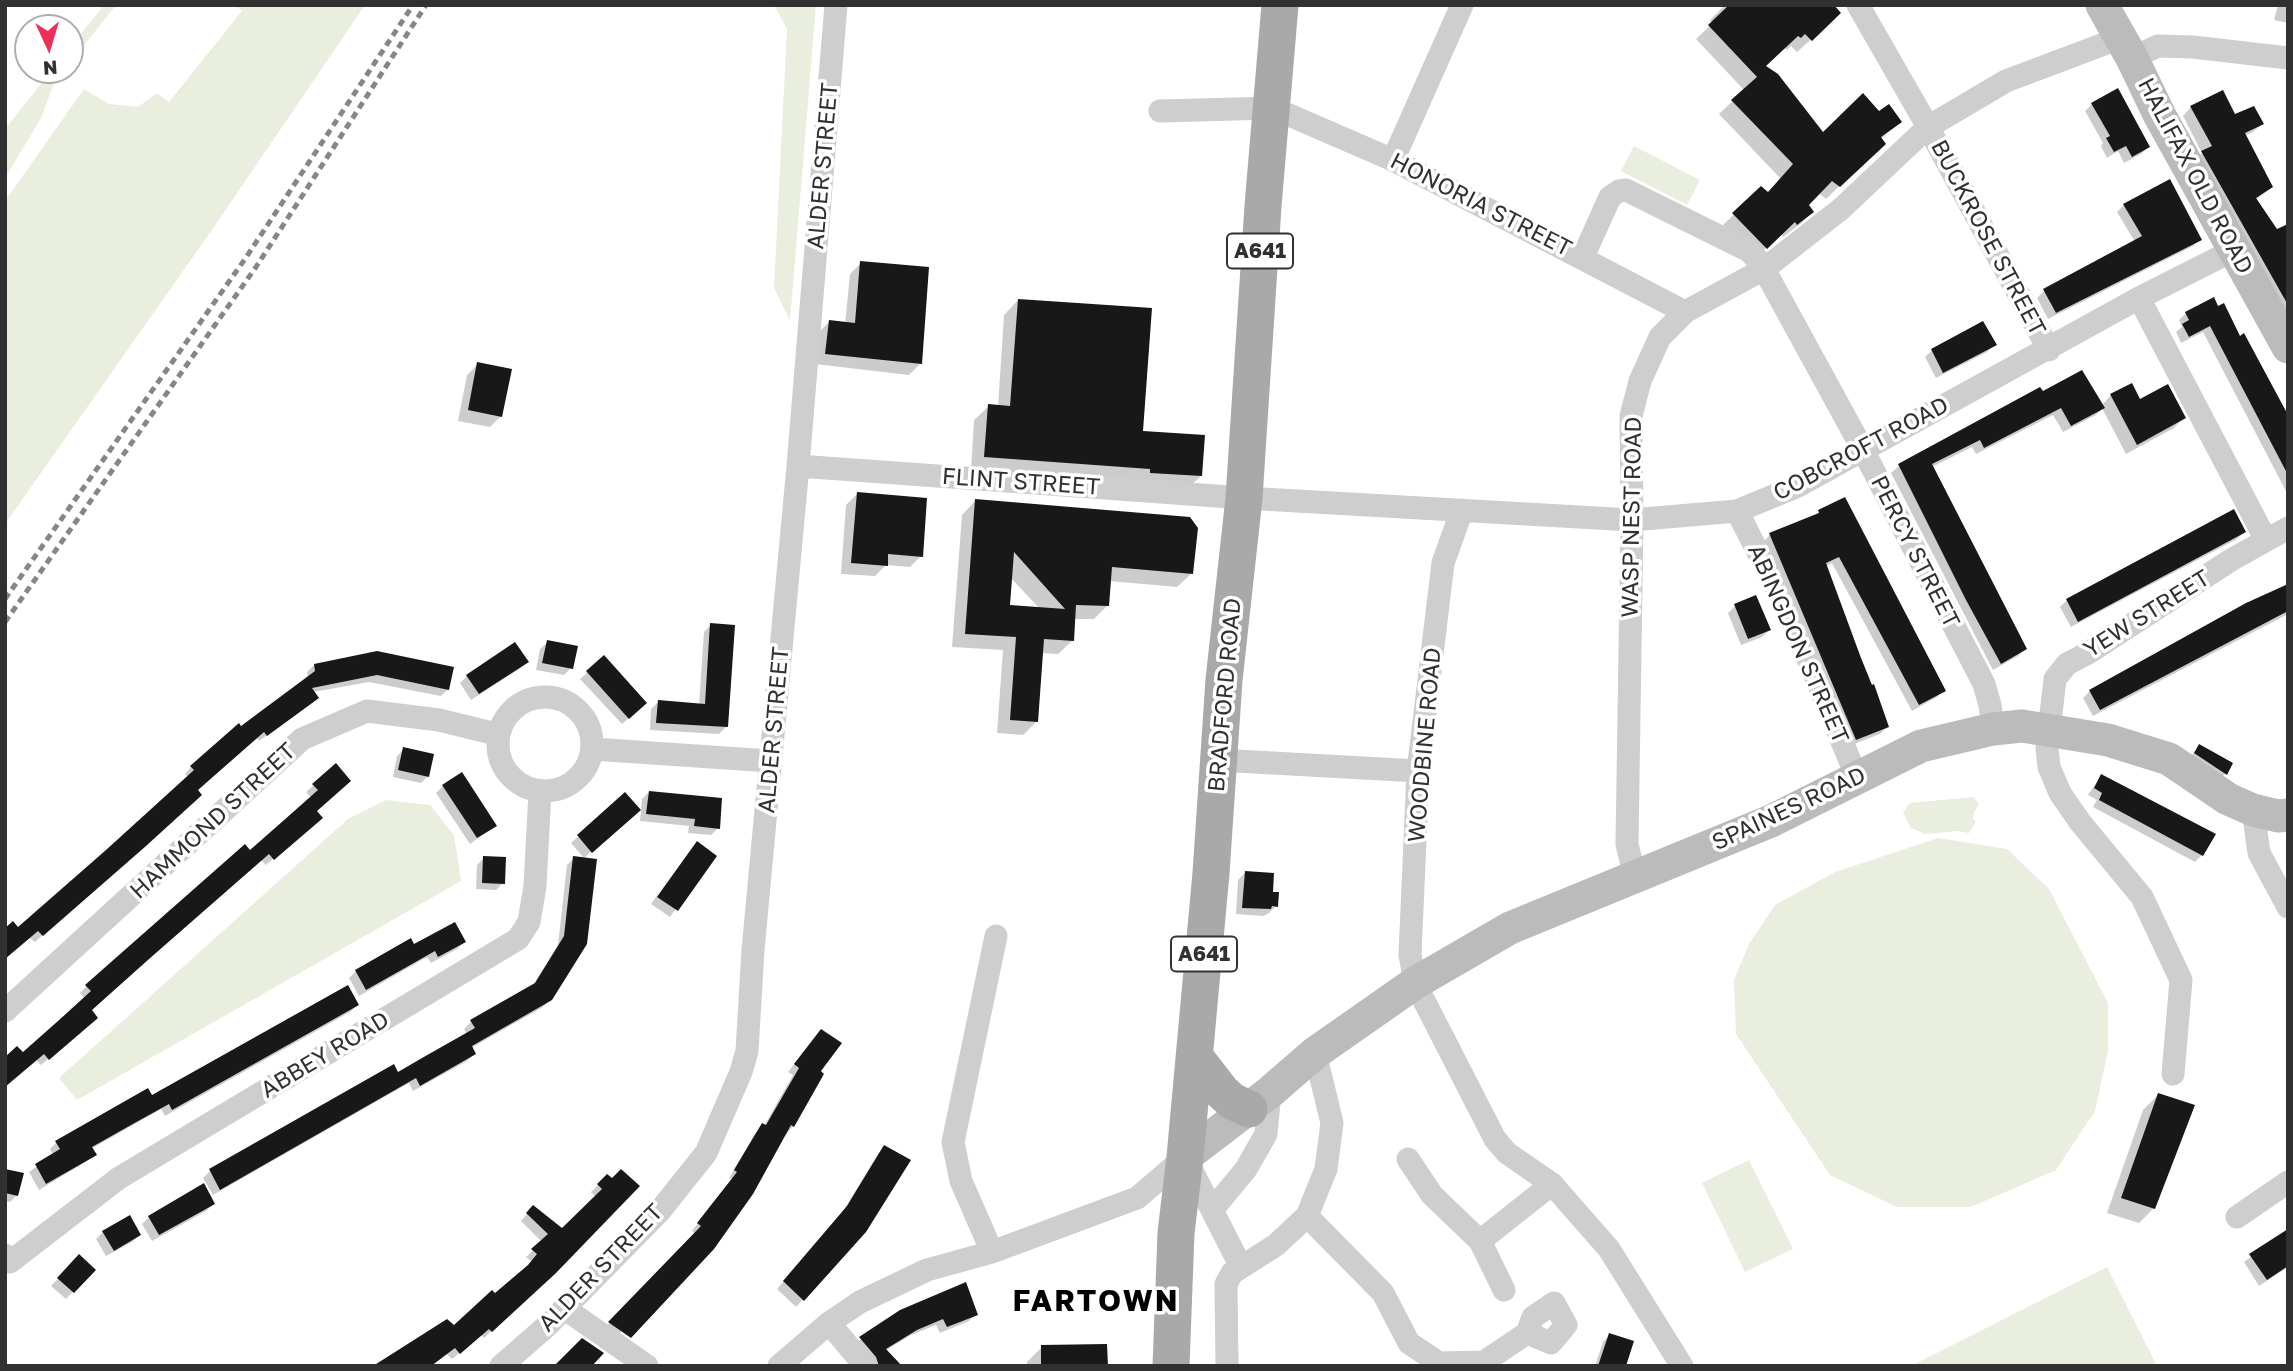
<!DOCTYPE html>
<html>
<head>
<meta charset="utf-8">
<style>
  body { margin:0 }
  #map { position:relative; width:2293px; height:1371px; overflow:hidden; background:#fff; font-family:"Golos Text",sans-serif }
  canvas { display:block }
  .frame { position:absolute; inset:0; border:7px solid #313131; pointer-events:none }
  .north { position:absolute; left:14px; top:14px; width:70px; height:70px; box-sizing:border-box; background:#fff; border:2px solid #adadad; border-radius:50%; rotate:176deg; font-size:19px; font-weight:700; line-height:28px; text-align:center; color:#313131 }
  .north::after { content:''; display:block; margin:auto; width:24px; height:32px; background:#ec2f59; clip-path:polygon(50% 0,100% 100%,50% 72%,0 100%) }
</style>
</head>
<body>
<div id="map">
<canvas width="2293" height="1371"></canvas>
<div class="frame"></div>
<div class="north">N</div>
</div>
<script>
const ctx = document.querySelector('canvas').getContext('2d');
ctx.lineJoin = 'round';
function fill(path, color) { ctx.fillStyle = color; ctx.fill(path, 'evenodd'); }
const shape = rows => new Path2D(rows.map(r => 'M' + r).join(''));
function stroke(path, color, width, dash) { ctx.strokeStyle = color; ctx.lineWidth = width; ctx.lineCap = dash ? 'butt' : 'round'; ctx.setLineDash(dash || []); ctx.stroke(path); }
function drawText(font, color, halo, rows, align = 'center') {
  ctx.font = font + ' "Golos Text",sans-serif'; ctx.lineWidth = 7; ctx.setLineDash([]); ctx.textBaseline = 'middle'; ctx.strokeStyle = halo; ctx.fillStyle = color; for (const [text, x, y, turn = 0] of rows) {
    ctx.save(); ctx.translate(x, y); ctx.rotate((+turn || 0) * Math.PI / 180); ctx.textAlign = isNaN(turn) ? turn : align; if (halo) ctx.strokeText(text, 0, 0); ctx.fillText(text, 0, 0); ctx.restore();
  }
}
fill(shape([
  [104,5,116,5,70,63,70,47],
  [236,5,365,5,214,227,5,524,5,201,84,89,109,104,138,107,157,93,169,102,242,11],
  [774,5,816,5,790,321,774,288,787,29],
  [52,70,64,70,54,83,41,118,5,178,5,129],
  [1634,146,1700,180,1687,205,1621,171],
  [1973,797,1979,804,1974,812,1973,819,1976,821,1969,833,1958,831,1925,834,1911,828,1903,813,1910,803],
  [386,800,430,805,454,835,461,881,77,1100,59,1078,348,819],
  [1938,838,2007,849,2049,889,2108,1003,2108,1051,2095,1111,2056,1170,1971,1207,1897,1207,1830,1175,1736,1034,1734,980,1749,944,1775,905,1835,872],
  [1749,1160,1793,1249,1745,1272,1702,1183],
  [2107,1267,2157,1366,1911,1366]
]), '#e9eedf');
fill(shape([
  [1725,5,1832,5,1826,26,1797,52,1791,46,1787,50,1784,47,1764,66,1823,134,1878,114,1899,122,1881,139,1884,143,1826,199,1818,193,1807,205,1812,212,1799,225,1783,237,1781,234,1752,261,1720,228,1761,188,1767,194,1781,179,1719,114,1744,90,1696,39,1713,23,1710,20],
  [2278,5,2288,5,2288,23,2274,20],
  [2092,104,2148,147,2141,154,2124,163,2118,151,2107,158,2101,146,2103,143,2085,111],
  [2191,107,2262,124,2253,132,2244,136,2271,187,2256,200,2276,231,2288,233,2288,333,2194,161,2202,153,2183,116],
  [2124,205,2200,239,2193,246,2048,319,2037,298,2044,291,2135,242,2117,212],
  [861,263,920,364,909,375,815,364,818,333,829,322,845,324,850,274],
  [1018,300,1141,432,1201,476,1186,490,971,471,974,420,989,406,998,407,1004,315],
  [2213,300,2239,338,2288,421,2288,495,2203,332,2181,343,2176,332,2182,327,2179,320,2186,313],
  [1994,345,1987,352,1936,378,1925,357,1932,350],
  [478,364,501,416,490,427,458,421,467,375],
  [2042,394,2102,405,2111,395,2139,401,2184,417,2174,428,2126,454,2102,408,2096,415,2063,432,2053,415,1976,454,1972,447,1932,467,2025,649,2018,656,1993,670,1891,473,1899,466],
  [857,494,921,556,910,567,886,565,875,576,841,574,846,505],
  [975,501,1191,574,1177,587,1109,581,1107,606,1094,619,1074,619,1072,641,1058,654,1041,653,1037,721,1023,735,997,733,1003,650,952,647,962,515],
  [1010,577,1039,608,1008,606],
  [1819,512,1944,690,1937,697,1912,711,1832,563,1826,566,1887,727,1880,734,1849,746,1763,542,1770,535,1814,516],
  [2244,532,2237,539,2071,627,2060,607,2067,600],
  [2288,584,2288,614,2093,716,2083,698,2090,691],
  [1755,597,1769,630,1762,637,1741,645,1728,613,1735,606],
  [711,625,726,727,719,734,650,730,651,709,658,702,699,705,704,632],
  [548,642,571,668,564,675,536,670,540,649],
  [604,658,638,710,622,724,580,679],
  [526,662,519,669,471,700,460,683,467,676],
  [314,665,452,668,448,689,441,696,369,682,313,692,310,704,259,741,257,738,196,790,193,801,35,942,18,929,188,777,185,774,191,767,308,678,307,672],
  [2199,746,2225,774,2218,781,2188,760],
  [404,749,428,776,421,783,393,777,397,756],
  [336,766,315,811,313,824,266,865,261,860,90,1011,89,1024,41,1065,36,1060,22,1054,85,999,80,993,87,986,250,852,311,798,306,792],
  [2101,776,2202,855,2195,862,2093,807,2097,800,2088,795],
  [443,786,495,826,470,844,436,793],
  [649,792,718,828,711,835,688,833,689,826,640,821,642,799],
  [625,795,631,817,584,858,571,843],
  [690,851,714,856,670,917,651,904],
  [484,858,503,883,496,890,476,889,477,865],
  [574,858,595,861,551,999,543,1007,471,1048,474,1054,467,1061,413,1091,409,1083,213,1195,203,1178,210,1171,393,1066,397,1074,467,1034,464,1029,471,1022,532,987,558,945,567,865],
  [1245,873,1271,894,1276,906,1269,913,1263,916,1236,914,1238,880],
  [464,942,457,949,431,963,427,957,359,996,349,978,356,971,413,946],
  [357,1005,350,1012,165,1116,161,1109,91,1149,94,1154,87,1161,39,1190,29,1172,53,1155,50,1149,56,1143],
  [815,1038,818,1072,793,1126,646,1305,615,1338,603,1330,695,1233,692,1231,732,1179,729,1178,756,1132,764,1126,793,1075,788,1072],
  [2158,1095,2154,1208,2139,1223,2107,1213,2143,1110],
  [884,1147,865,1231,796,1307,777,1289,840,1216,878,1154],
  [5,1171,17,1195,10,1202,5,1201],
  [607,1176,612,1180,546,1280,484,1338,481,1335,452,1359,447,1354,431,1366,454,1327,494,1295,532,1262,526,1257,542,1242,521,1221,533,1207,562,1230,596,1197,591,1192],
  [213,1204,206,1211,152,1241,142,1224,149,1217],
  [2288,1230,2288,1267,2259,1286,2244,1262],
  [103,1232,139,1235,132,1242,106,1256,96,1239],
  [79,1257,93,1270,66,1299,51,1286],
  [901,1311,976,1314,969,1321,940,1333,936,1325,909,1336,885,1351,899,1366,869,1366,853,1345],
  [1610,1335,1624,1366,1595,1366,1603,1342],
  [1042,1347,1106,1366,1027,1366,1027,1362]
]), '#0003');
fill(shape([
  [1729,5,1834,5,1841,13,1812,41,1805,34,1801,38,1798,36,1766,66,1778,74,1823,132,1863,93,1879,111,1889,104,1902,122,1881,137,1886,144,1840,187,1832,181,1809,205,1814,212,1797,225,1795,222,1767,249,1732,213,1761,186,1768,192,1793,164,1731,100,1757,77,1708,25],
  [2118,88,2150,147,2132,157,2126,146,2114,152,2106,138,2110,136,2091,103],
  [2223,90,2235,114,2254,106,2264,124,2245,133,2273,187,2256,198,2277,229,2288,224,2288,305,2201,151,2212,146,2190,106],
  [2170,179,2202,240,2056,313,2043,289,2142,236,2123,204],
  [860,261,929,267,922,364,825,354,829,320,855,323],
  [2214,297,2218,306,2224,303,2240,336,2244,333,2288,415,2288,475,2210,326,2189,337,2182,324,2189,320,2185,312],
  [1018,299,1152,308,1143,431,1205,435,1202,476,1150,473,1150,469,984,457,988,404,1010,406],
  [1983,321,1997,345,1943,373,1931,349],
  [477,362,512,369,502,417,468,410],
  [2082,370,2105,408,2071,426,2061,408,1984,448,1980,440,1932,464,2027,649,2001,664,1966,600,1898,464,2040,387,2043,391],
  [2132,383,2140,399,2168,384,2186,418,2137,445,2110,394],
  [857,492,927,498,923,557,888,554,888,566,851,563],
  [1845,497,1946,691,1919,705,1839,557,1826,563,1861,658,1872,685,1874,684,1889,727,1856,740,1769,533,1819,513,1818,510],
  [975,499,1190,517,1198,528,1193,574,1112,567,1109,606,1076,605,1074,641,1044,639,1038,722,1010,720,1016,637,965,634],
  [1014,552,1065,609,1010,605],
  [2234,509,2246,532,2078,622,2066,599],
  [2288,584,2288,611,2100,710,2089,690,2246,603],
  [1756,595,1771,630,1748,639,1734,604],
  [710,623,735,625,728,727,656,723,658,700,705,704],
  [547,640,578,646,573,669,542,663],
  [515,642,529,662,479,694,466,675],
  [377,651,454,667,449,690,377,675,312,688,319,698,267,736,264,732,198,790,202,795,146,846,43,936,38,931,5,959,5,928,13,921,18,927,106,850,194,770,190,766,239,723,241,726,315,671,314,664],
  [604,655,647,703,629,719,586,671],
  [2199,744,2233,763,2227,775,2194,753],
  [403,747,434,754,429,777,398,770],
  [336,763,351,781,317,811,323,818,274,860,269,854,149,959,92,1010,98,1018,49,1060,44,1054,5,1087,5,1057,17,1046,23,1052,58,1021,91,991,85,985,245,844,250,850,283,821,318,790,312,784],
  [462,772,497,826,477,838,442,785],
  [2101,774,2216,834,2203,856,2099,800,2102,793,2094,788],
  [649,791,722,798,720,829,694,826,695,819,646,814],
  [625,792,641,810,592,853,577,835],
  [697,841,717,856,678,911,657,897],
  [483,856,506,857,505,884,482,883],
  [573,856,597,859,587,944,552,1000,472,1046,476,1054,420,1086,416,1078,220,1190,209,1169,394,1064,398,1072,422,1058,475,1028,470,1020,535,983,564,936],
  [1245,871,1274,873,1273,892,1279,892,1278,907,1272,906,1271,909,1242,908],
  [455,922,466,942,438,957,435,951,366,990,355,970,411,938,414,944],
  [348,985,359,1005,172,1110,169,1104,131,1125,92,1147,97,1155,46,1184,35,1164,60,1149,55,1141,148,1088,152,1095],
  [821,1029,842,1043,821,1071,824,1074,794,1127,791,1125,753,1194,714,1249,631,1338,608,1322,701,1226,697,1223,737,1172,734,1170,762,1123,766,1125,799,1068,794,1064],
  [2158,1093,2195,1105,2155,1209,2121,1198],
  [884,1145,911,1160,866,1232,804,1301,783,1281,847,1206],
  [5,1169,24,1173,18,1196,5,1193],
  [621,1169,640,1186,556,1273,492,1332,489,1329,460,1354,455,1348,431,1366,373,1366,447,1319,454,1325,492,1290,495,1293,528,1265,537,1254,531,1249,548,1234,526,1213,533,1205,562,1228,602,1189,597,1184,607,1174,612,1178],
  [204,1183,215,1204,159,1235,148,1216],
  [130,1215,141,1235,114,1251,102,1231],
  [2288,1229,2288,1266,2267,1280,2249,1254],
  [79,1254,96,1270,74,1293,57,1278],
  [966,1282,978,1315,947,1327,943,1319,917,1330,886,1349,902,1366,879,1366,876,1357,859,1337,900,1310],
  [1609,1333,1634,1341,1626,1366,1598,1366],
  [582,1338,604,1353,592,1366,554,1366],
  [1107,1344,1108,1366,1041,1366,1041,1345]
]), '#181818');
stroke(shape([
  [1858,5,1928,127,2049,350],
  [2132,58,2158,46,2193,47,2288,58],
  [1160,111,1273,108,1393,160,1685,312],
  [1393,160,1462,5],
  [1583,257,1610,197,1619,191,1626,190,1749,251,1755,257,1764,269,1863,450,1984,684,1990,705,1993,729],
  [2139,298,2266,540],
  [798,466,1244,498,1632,520,1737,511,1798,486,2139,298,2234,250],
  [1462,510,1443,563,1418,771,1410,955,1415,983,1495,1139,1507,1153,1552,1184,1609,1249,1682,1366],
  [1737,511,1790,615,1857,778],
  '498 744a47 47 0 1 1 94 0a47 47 0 1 1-94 0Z',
  [593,749,770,761],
  [1218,760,1418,771],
  [2253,810,2259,853,2288,907],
  [1635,878,1627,844,1632,520,1631,416,1640,381,1660,337,1685,312,1764,269,1841,209,1928,127,2006,81,2120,38],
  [5,1011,302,739,367,711,439,720,496,734],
  [2173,1074,2181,980,2142,897,2080,822,2060,793,2049,767,2047,748,2055,679,2067,664,2088,653,2231,560,2288,528],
  [1408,1159,1432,1195,1480,1241,1504,1290],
  [1213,1209,1246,1169,1266,1134,1270,1092],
  [1307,1216,1383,1293,1409,1343,1439,1363,1484,1362,1527,1333,1533,1317,1554,1303,1566,1325,1551,1343,1527,1333],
  [2237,1217,2288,1182],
  [1480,1241,1552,1184],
  [992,1252,961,1181,953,1142,996,936],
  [5,1255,10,1262,119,1178,518,939,529,922,535,886,540,791],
  [564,1308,647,1366],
  [829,1323,865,1366],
  [501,1366,548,1325,659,1212,706,1153,741,1072,747,1051,753,950,798,466,836,5],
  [779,1366,829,1323,860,1302,927,1270,992,1252,1137,1198,1185,1157,1241,1267],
  [1227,1366,1226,1284,1232,1273,1276,1245,1307,1216,1326,1169,1332,1123,1315,1053]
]), '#cecece', 23);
stroke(shape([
  [2102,5,2132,58,2160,116,2288,347],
  [1185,1157,1270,1092,1315,1053,1415,983,1510,928,1771,821,1921,746,1993,729,2022,726,2108,740,2169,759,2228,799,2253,810,2278,816,2288,815]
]), '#bbb', 33);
stroke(shape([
  [1195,1057,1222,1092,1232,1101,1249,1109],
  [1171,1366,1176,1233,1185,1157,1211,873,1224,680,1244,498,1263,206,1280,5]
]), '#a9a9a9', 37);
stroke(shape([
  [5,599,245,259,413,5],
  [5,622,256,267,426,5]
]), '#868686', 5, [7, 5]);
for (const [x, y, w] of [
  [1260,251,66],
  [1204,954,66]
]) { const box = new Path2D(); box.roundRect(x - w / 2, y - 17.5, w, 35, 5); ctx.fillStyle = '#fff'; ctx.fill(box); stroke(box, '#313131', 2); }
drawText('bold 21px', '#313131', null, [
  ["A641",1260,251],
  ["A641",1204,954]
]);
drawText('23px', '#313131', '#fff', [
  ["ALDER STREET",823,166,-85],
  ["HALIFAX OLD ROAD",2195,176,62],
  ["HONORIA STREET",1481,205,27],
  ["BUCKROSE STREET",1988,238,62],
  ["COBCROFT ROAD",1861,449,-28],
  ["FLINT STREET",1021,482,4],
  ["WASP NEST ROAD",1632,517,-89],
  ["PERCY STREET",1915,552,63],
  ["YEW STREET",2147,614,-32],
  ["ABINGDON STREET",1798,644,66],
  ["BRADFORD ROAD",1225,695,-85],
  ["ALDER STREET",774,730,-85],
  ["WOODBINE ROAD",1425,745,-85],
  ["SPAINES ROAD",1789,809,-25],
  ["HAMMOND STREET",213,821,-43],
  ["ABBEY ROAD",325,1055,-31],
  ["ALDER STREET",601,1268,-46]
]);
ctx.letterSpacing = '2px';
drawText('bold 30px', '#000', '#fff', [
  ["FARTOWN",1096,1301]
]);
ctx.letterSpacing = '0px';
</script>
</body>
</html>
